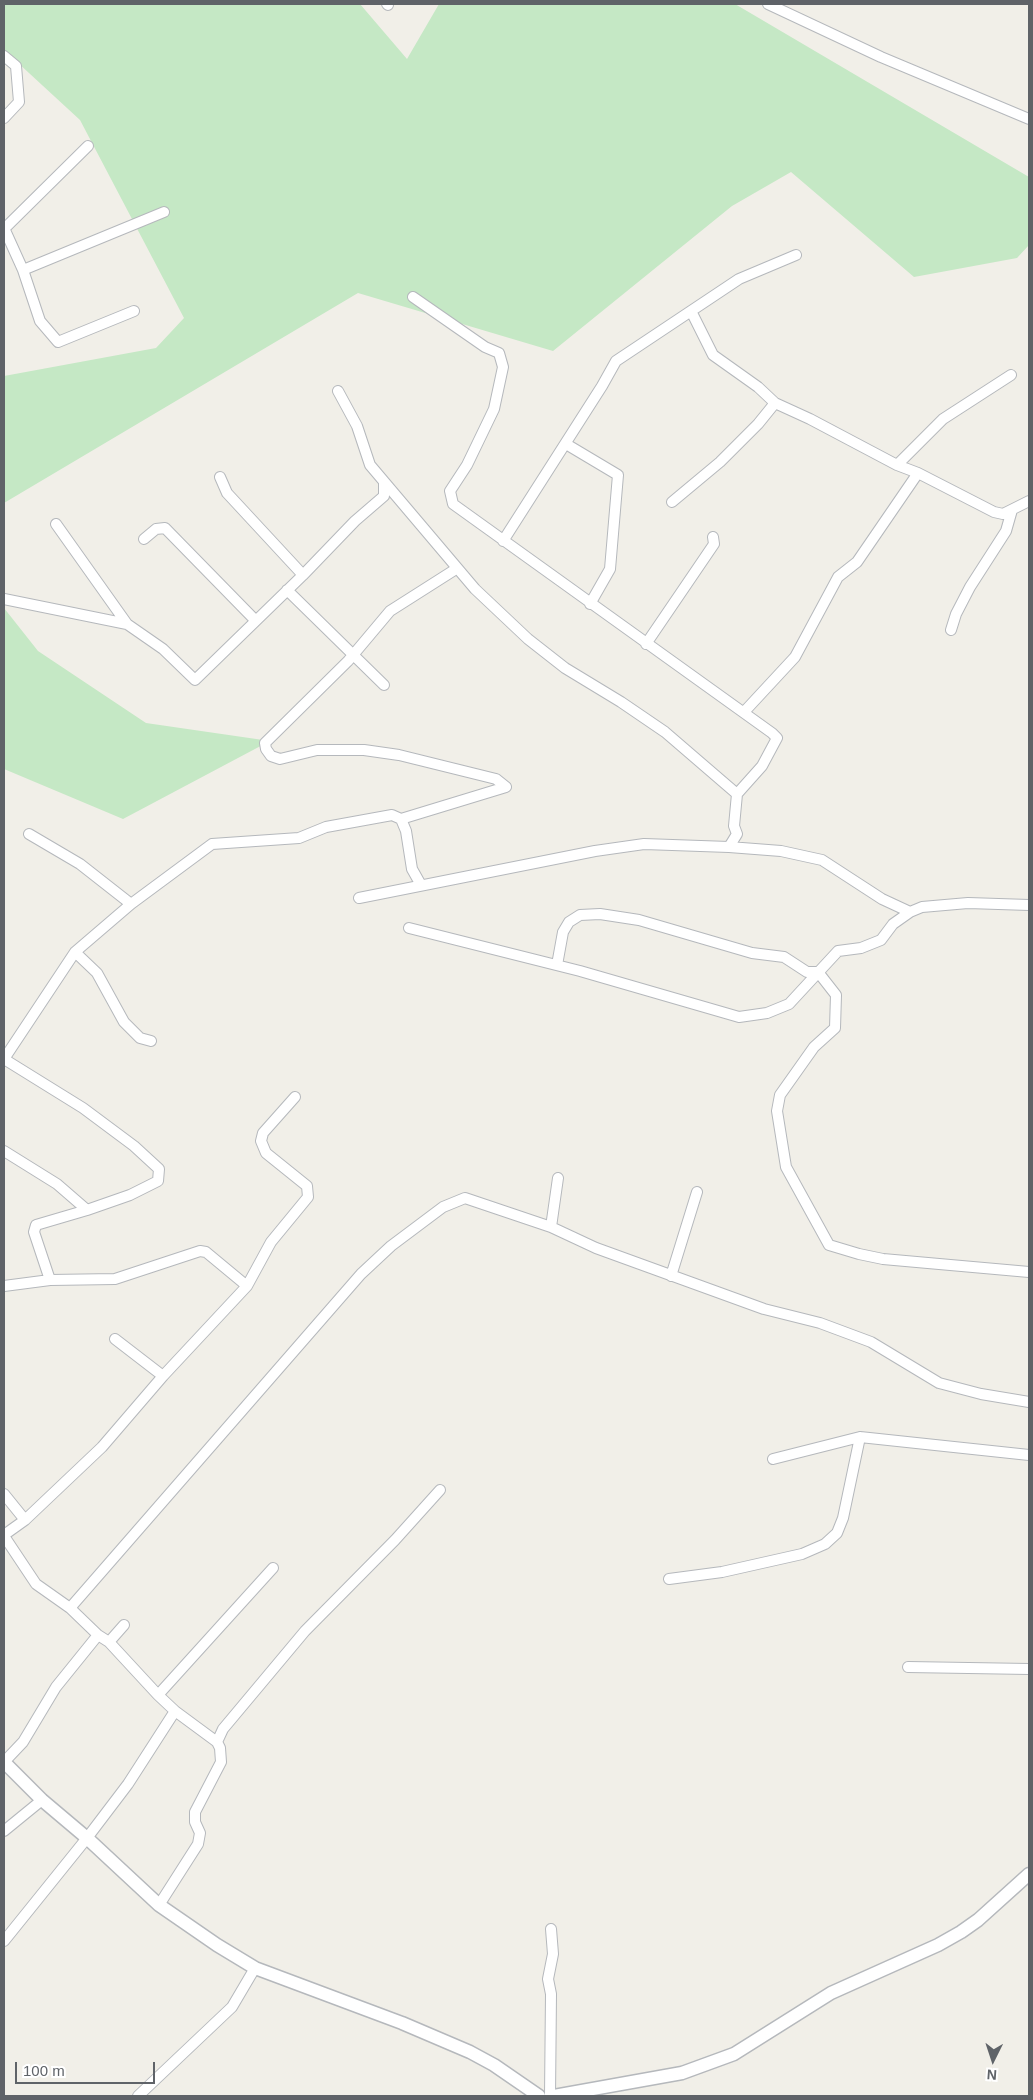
<!DOCTYPE html>
<html>
<head>
<meta charset="utf-8">
<style>
  body { margin:0 }
  #map { position:relative; width:1033px; height:2100px; overflow:hidden; background:#f1efe8; font-family:Helvetica,sans-serif }
  canvas { display:block }
  .frame { position:absolute; inset:0; border:5px solid #5f6368; pointer-events:none }
  .north { position:absolute; left:968px; top:2035px; width:50px; height:50px; -webkit-text-stroke:4px #fff; paint-order:stroke; rotate:184deg; font-size:14px; font-weight:700; line-height:20px; text-align:center; color:#5f6368 }
  .north::after { content:''; display:block; margin:auto; width:18px; height:22px; background:#5f6368; clip-path:polygon(50% 0,100% 100%,50% 72%,0 100%) }
  .scale { position:absolute; left:15px; top:2062px; width:140px; height:22px; box-sizing:border-box; border:2px solid #5f6368; border-top:0; padding-left:6px; font-size:15px; line-height:18px; white-space:nowrap; color:#5f6368; -webkit-text-stroke:4px #fff; paint-order:stroke }
</style>
</head>
<body>
<div id="map">
<canvas width="1033" height="2100"></canvas>
<div class="frame"></div>
<div class="north">N</div>
<div class="scale">100 m</div>
</div>
<script>
const ctx = document.querySelector('canvas').getContext('2d');
ctx.lineJoin = 'round';
function fill(path, color) { ctx.fillStyle = color; ctx.fill(path, 'evenodd'); }
const shape = rows => new Path2D(rows.map(r => 'M' + r).join(''));
function stroke(path, color, width, dash) { ctx.strokeStyle = color; ctx.lineWidth = width; ctx.lineCap = dash ? 'butt' : 'round'; ctx.setLineDash(dash || []); ctx.stroke(path); }
fill(shape([
  [4,4,360,4,407,59,439,4,735,4,1029,177,1029,245,1017,258,914,277,791,172,732,206,553,351,358,293,4,503,4,376,156,348,184,318,80,120,4,50],
  [4,608,38,651,146,723,270,741,123,819,4,769]
]), '#c5e8c5');
const minor = shape([
  [387,4,388,5],
  [768,4,881,57,1029,119],
  [4,56,16,66,19,102,4,118],
  [4,228,23,270,40,321,58,342,134,311],
  [4,229,88,146],
  [23,270,164,212],
  [413,297,485,347,499,353,503,367,494,409,467,465,450,491,453,504,772,733,777,738,762,766,737,794],
  [691,311,713,355,758,387,775,403,810,419,897,465,918,473],
  [338,391,357,426,370,465,475,589,528,639,565,668,621,702,665,732,737,794,734,826,737,834,729,847,781,851,822,860,882,899,910,912],
  [566,444,618,475,610,569,590,604],
  [897,465,943,419,1011,375],
  [220,477,227,493,303,575],
  [672,502,720,462,758,424,775,403],
  [56,524,127,624],
  [144,539,156,529,165,528,255,620],
  [503,541,602,386,616,361,739,279,796,255],
  [287,590,384,685],
  [4,599,127,624,163,649,195,680,303,575,355,521,384,496,384,483],
  [951,630,956,614,970,587,1006,531,1012,510],
  [646,644,714,544,713,537],
  [744,712,795,657,838,577,857,562,918,473,994,512,1003,514,1029,501],
  [401,819,406,831,412,869,421,885],
  [29,834,80,864,131,904],
  [359,898,595,851,644,844,729,847],
  [409,928,580,971,739,1017,767,1013,789,1004,838,951,861,948,881,940,893,924,910,912,922,907,968,903,1029,905],
  [75,952,97,973,124,1022,140,1038,151,1041],
  [557,965,563,932,569,922,580,915,600,914,639,920,752,953,784,957,807,972,818,972,836,995,835,1028,814,1047,780,1095,777,1111,786,1167,829,1245,859,1254,883,1259,1029,1272],
  [4,1151,57,1184,87,1210,130,1195,158,1181,159,1169,134,1146,83,1108,4,1059,75,952,131,904,212,844,299,838,326,827,392,815,401,819,506,787,496,779,399,755,364,750,317,750,280,759,271,756,266,749,265,743,348,661,390,611,456,569],
  [551,1227,558,1178],
  [671,1276,697,1192],
  [50,1280,115,1279,200,1251,206,1252,247,1286],
  [4,1286,50,1280,34,1232,36,1225,87,1210],
  [115,1339,163,1376,247,1286,271,1242,308,1197,307,1186,266,1153,261,1141,263,1133,295,1097],
  [773,1459,860,1437,1029,1455],
  [4,1494,25,1520],
  [4,1535,25,1520,102,1447,163,1376],
  [4,1536,36,1584,70,1608],
  [669,1579,722,1572,802,1554,825,1544,837,1533,843,1518,860,1437],
  [124,1625,109,1642,158,1695],
  [98,1635,70,1608,361,1274,391,1246,443,1207,465,1198,551,1227,596,1248,764,1309,820,1323,871,1342,939,1383,981,1394,1029,1402],
  [908,1667,1029,1669],
  [175,1711,217,1742,223,1729,305,1631,395,1540,440,1490],
  [4,1762,23,1742,56,1687,98,1635,109,1642],
  [4,1831,42,1800],
  [159,1905,198,1844,200,1833,195,1822,195,1812,221,1762,220,1748,217,1742],
  [4,1941,87,1838,128,1784,175,1711,158,1695,273,1568],
  [138,2096,232,2007,255,1968],
  [550,2096,551,1994,548,1979,553,1954,551,1929]
]);
const tertiary = shape([
  [4,1762,42,1800,87,1838,159,1905,217,1945,255,1968,402,2023,470,2052,494,2065,539,2096],
  [554,2096,682,2073,734,2054,831,1993,938,1945,961,1932,978,1920,1029,1874]
]);
stroke(minor, '#b5b8bc', 12);
stroke(tertiary, '#b5b8bc', 15);
stroke(minor, '#fff', 10);
stroke(tertiary, '#fff', 12);
</script>
</body>
</html>
